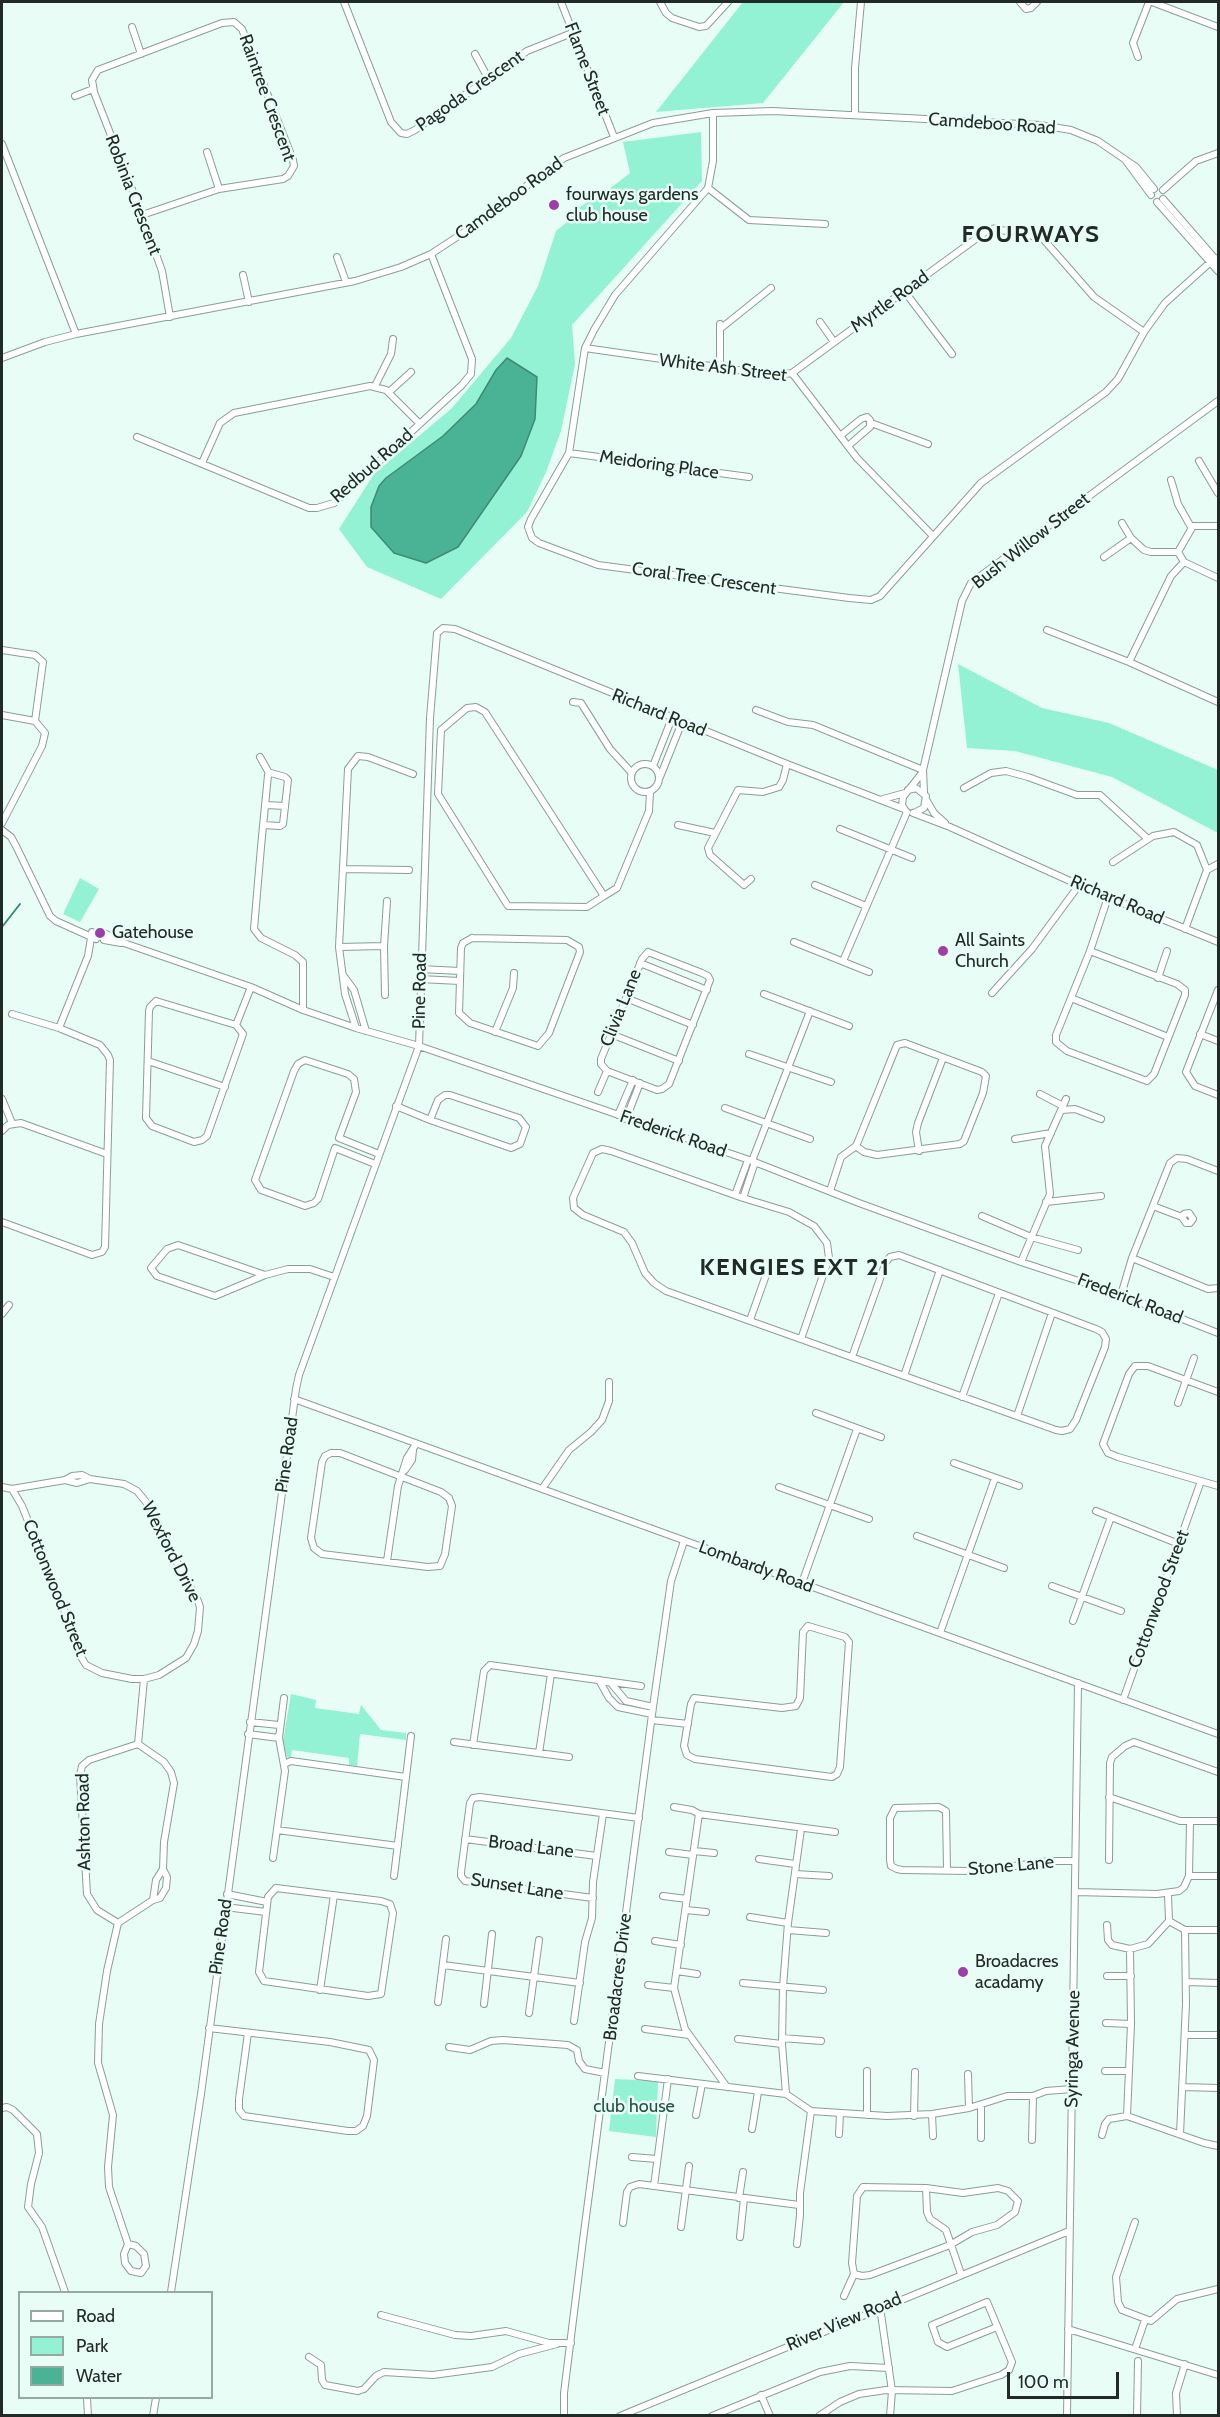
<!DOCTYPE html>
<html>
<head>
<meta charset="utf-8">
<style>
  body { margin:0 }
  #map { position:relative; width:1220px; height:2417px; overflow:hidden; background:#e7fdf5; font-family:Cabin,sans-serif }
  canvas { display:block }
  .frame { position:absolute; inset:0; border:3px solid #222a27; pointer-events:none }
  .legend { position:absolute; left:18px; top:2291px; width:195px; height:108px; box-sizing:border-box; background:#e7fdf5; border:2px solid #98a9a3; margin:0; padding:8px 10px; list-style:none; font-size:18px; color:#222a27 }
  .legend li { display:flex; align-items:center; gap:12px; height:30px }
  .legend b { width:30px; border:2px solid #98a9a3 }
  .scale { position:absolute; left:1007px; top:2372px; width:112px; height:27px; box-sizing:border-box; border:3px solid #222a27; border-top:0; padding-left:8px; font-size:18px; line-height:21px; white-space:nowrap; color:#222a27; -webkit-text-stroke:4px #e7fdf5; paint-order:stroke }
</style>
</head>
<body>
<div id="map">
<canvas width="1220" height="2417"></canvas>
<div class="frame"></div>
<ul class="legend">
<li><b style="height:8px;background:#fff"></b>Road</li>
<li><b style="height:16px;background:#93f2d3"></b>Park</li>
<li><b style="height:16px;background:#4bb395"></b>Water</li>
</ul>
<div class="scale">100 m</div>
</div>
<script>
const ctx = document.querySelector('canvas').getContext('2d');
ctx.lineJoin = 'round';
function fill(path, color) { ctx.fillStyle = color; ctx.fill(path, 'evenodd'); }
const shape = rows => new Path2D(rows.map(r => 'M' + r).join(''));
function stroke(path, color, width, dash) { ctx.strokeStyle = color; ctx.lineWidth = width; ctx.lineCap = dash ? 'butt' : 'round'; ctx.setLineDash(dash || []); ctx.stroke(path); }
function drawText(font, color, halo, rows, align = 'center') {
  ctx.font = font + ' Cabin,sans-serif'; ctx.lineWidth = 5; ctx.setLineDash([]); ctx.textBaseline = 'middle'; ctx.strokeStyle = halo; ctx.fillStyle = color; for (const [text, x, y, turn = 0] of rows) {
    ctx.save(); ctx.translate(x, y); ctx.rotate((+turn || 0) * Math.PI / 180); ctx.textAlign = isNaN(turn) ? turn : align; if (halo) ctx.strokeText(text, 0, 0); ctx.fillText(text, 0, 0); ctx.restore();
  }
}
fill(shape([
  [743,2,844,2,763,103,656,112],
  [701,132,702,181,572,325,575,364,561,431,546,472,527,512,441,599,367,567,339,529,374,474,452,408,511,338,538,286,556,231,572,218,569,213,604,193,630,173,623,142],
  [958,664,1042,708,1109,723,1218,770,1218,833,1112,777,1015,751,967,748],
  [80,878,99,889,80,922,63,914],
  [291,1694,316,1700,315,1708,359,1714,361,1705,381,1730,406,1733,406,1740,360,1734,357,1766,349,1765,349,1758,292,1750,291,1758,287,1757,283,1741],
  [615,2079,658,2081,656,2137,609,2131]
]), '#93f2d3');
const water = shape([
  [507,358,537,377,535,419,521,456,458,547,426,563,394,553,371,527,371,507,379,486,386,478,443,436,476,404,496,370,507,358]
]);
fill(water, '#4bb395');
stroke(water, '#3f8a74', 1.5);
stroke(shape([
  [2,927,20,904]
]), '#3f8a74', 2);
const minor = shape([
  [344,2,391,122,401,133,407,134,415,130,527,51,572,33],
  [561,2,614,137],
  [660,2,666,13,672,18,699,27,706,26,728,2],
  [1020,2,1026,9,1031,8,1037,2],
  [1152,2,1218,27],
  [132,27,141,54],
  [475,54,488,78],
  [1138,57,1133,43,1149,2],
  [75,96,93,89],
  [713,113,713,161,708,188,615,295,594,330,585,348,569,453,531,519,528,527,532,538,539,543,598,565,849,598,871,600,880,596,981,483,1106,392,1118,379,1144,332,1165,303,1215,258],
  [855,115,855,68,861,2],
  [2,144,76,334],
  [207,152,219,189],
  [1126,161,1151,195],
  [708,188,749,220,825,224],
  [1163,190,1196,161,1218,153],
  [1163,199,1218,262],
  [1157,202,1218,271],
  [142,215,219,189,283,179,288,176,294,166,293,160,242,29,234,22,222,23,98,70,92,80,94,92,142,215,162,271,170,317],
  [337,257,346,282],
  [243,275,249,302],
  [905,292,952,354],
  [820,322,834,342],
  [720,329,771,288],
  [585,348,766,374,779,375,792,373,857,458,933,536],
  [2,358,45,342,76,334,355,281,401,267,431,254,463,233,564,158,653,123,713,113,773,111,1040,125,1071,130,1098,141,1136,167,1154,189],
  [720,367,720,324],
  [792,373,988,230,992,229,997,228,988,230,1017,231,1044,240,1094,297,1144,332],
  [375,386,391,354,393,339],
  [389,392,411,372],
  [871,423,928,444],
  [840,436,861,419,867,417,870,420,870,427,848,446],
  [137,437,309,508,317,508,334,503,462,385,471,374,472,359,431,254],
  [569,453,749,477],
  [1199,461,1218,493],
  [202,463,220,423,234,413,370,386,386,390,420,424],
  [1171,480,1178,504,1191,527],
  [1122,523,1131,538,1144,550,1151,552,1178,552,1184,562],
  [1178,552,1193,526,1218,526],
  [1104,557,1131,538],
  [1047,630,1129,662,1218,702],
  [2,650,35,655,43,662,35,721],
  [1129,662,1171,576,1184,562,1218,578],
  [573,702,581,703,610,749,631,772],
  [756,710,788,722,813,725,923,770],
  [2,715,35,721,45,733,42,746,2,823],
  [260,757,269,773],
  '631 778a14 14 0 1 1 28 0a14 14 0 1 1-28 0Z',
  [653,766,672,718],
  [660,777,682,722],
  [964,788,991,773,1006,771,1028,777,1077,795,1100,795,1148,839],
  [908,790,916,788,926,796,924,808,914,813],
  [924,793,923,770,962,601,971,583,1218,401],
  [883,799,905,793],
  [927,801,934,813,945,823],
  [266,805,285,806],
  [905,810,902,805,903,797,922,773],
  [913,813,950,827,1079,885,1218,942],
  [263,825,280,826,283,824,288,780,285,777,271,773,268,775,261,847,254,929,261,938,295,955,303,962,303,1010],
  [678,825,715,833],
  [840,829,912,858],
  [2,830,11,837,16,846,50,916,56,921,96,939],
  [1113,862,1153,836,1174,832,1197,845,1207,870],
  [343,869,409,870],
  [751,879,744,885,710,855,708,848,738,790,763,792,779,787,783,780,787,764],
  [815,885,866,906],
  [604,896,485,712,476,707,467,708,441,730,438,794,508,906,587,907,604,896,617,888,649,811,650,792],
  [1185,929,1207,870,1218,864],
  [104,933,124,943,251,987,303,1010,356,1028,419,1046,752,1161,859,1203,1021,1262,1121,1295,1218,1333],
  [472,938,567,940,579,947,580,952,549,1033,538,1046,470,1023,459,1013,461,948,463,943,472,938],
  [104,940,121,943],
  [794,942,869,972],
  [339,947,384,946],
  [1090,951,1177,984,1185,990,1185,995,1154,1074,1147,1081,1067,1051,1056,1042,1056,1035,1090,951],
  [1090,951,1108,897],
  [648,952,702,973,708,976,710,980,669,1084,662,1089,657,1090,607,1071,601,1064,601,1059,642,959,648,952],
  [843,961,907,812],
  [640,963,707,990],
  [420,969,460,971],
  [343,975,354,990,366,1031],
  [1158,978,1167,951],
  [420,979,460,981],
  [1218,990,1186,1072,1195,1086,1218,1095],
  [992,993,1032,949,1079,885],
  [764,994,849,1026],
  [385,995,384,946,387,901],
  [626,998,693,1025],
  [1071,998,1168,1037],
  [156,1001,236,1025,243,1034,207,1136,202,1140,194,1142,152,1126,146,1118,149,1011,150,1007,156,1001],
  [236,1025,251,987],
  [59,1028,88,956,92,932],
  [356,1028,345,994,339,947,348,769,358,756,368,757,413,774],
  [495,1032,513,988,514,973],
  [611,1034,679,1061],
  [1200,1034,1218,1041],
  [749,1054,831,1082],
  [148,1061,225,1087],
  [598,1092,607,1071],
  [1040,1094,1063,1106],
  [2,1099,12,1123],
  [396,1106,430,1120,511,1148,520,1144,526,1127,519,1118,450,1095,445,1095,438,1100,430,1120],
  [725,1108,810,1139],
  [1062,1110,1075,1109,1101,1119],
  [618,1115,633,1080],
  [626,1119,640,1083],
  [2,1131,8,1125,21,1123,107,1154],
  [1015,1139,1051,1133],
  [919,1151,916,1132,918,1123,943,1058],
  [752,1161,810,1011],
  [375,1164,335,1148,318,1199,314,1203,305,1206,261,1190,255,1180,294,1071,298,1064,305,1060,348,1074,354,1079,356,1092,339,1138,379,1154],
  [830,1191,841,1157,856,1146,859,1139,897,1045,905,1043,982,1072,986,1076,983,1093,964,1141,960,1144,877,1155,864,1152,856,1146],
  [735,1195,748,1160],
  [743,1198,755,1162],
  [1046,1202,1101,1196],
  [1153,1206,1182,1217,1186,1223,1190,1223,1193,1219,1189,1213,1184,1214,1182,1217],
  [982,1216,1031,1237,1078,1250],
  [2,1222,92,1255,102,1252,105,1247,110,1060,108,1055,100,1045,59,1028,12,1014],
  [1132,1258,1208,1289,1218,1288],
  [1021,1262,1050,1194,1045,1146,1066,1099],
  [265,1275,178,1245,167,1249,151,1268,157,1276,215,1296,265,1275,288,1269,310,1269,334,1277],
  [1121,1295,1132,1258,1170,1163,1177,1158,1187,1159,1218,1171],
  [2,1314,9,1305],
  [750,1320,766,1275],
  [801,1339,829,1258,827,1243,814,1226,789,1212,743,1198,611,1151,602,1149,593,1153,573,1198,574,1208,583,1215,624,1232,632,1243,645,1273,654,1283,666,1291,708,1306,1056,1430,1062,1431,1070,1429,1076,1420,1105,1347,1106,1339,1102,1332,1096,1329,899,1255,890,1257,886,1262,852,1357],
  [904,1376,940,1270],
  [1218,1392,1148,1366,1135,1366,1129,1374,1103,1444,1108,1453,1118,1457,1218,1486],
  [962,1397,999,1293],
  [294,1399,1218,1734],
  [1178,1403,1194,1358],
  [816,1413,881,1437],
  [1017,1416,1052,1313],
  [331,1453,340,1453,441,1492,449,1498,452,1506,445,1554,440,1566,428,1567,322,1554,314,1548,311,1538,322,1462,325,1456,331,1453],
  [954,1463,1019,1486],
  [405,1470,412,1460,413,1450],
  [65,1480,77,1483,90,1479],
  [2,1487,12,1489,65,1480,72,1476,82,1475,90,1479,124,1484,137,1491,151,1508,168,1546,198,1601,200,1607,198,1631,194,1644,186,1658,159,1675,144,1679,132,1679,102,1673,86,1665,78,1652,71,1627,22,1506,12,1489],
  [779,1487,869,1519],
  [542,1489,569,1450,591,1432,602,1420,609,1401,609,1382],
  [1096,1511,1179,1544],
  [917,1536,1004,1568],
  [387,1561,398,1486,407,1458,416,1444],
  [802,1583,857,1429],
  [1052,1586,1121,1611],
  [1073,1621,1111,1517],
  [808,1626,845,1637,849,1642,840,1767,837,1774,832,1777,824,1776,695,1759,687,1755,684,1746,691,1704,694,1698,782,1708,796,1706,800,1698,803,1632,808,1626],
  [940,1633,995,1478],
  [599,1680,609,1698,618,1707,652,1714],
  [610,1682,626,1701,653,1707],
  [1123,1700,1201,1481],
  [652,1720,688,1724],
  [250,1722,279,1725],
  [248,1734,279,1738],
  [454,1742,569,1757],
  [138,1744,144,1679],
  [473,1745,484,1671,490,1665,641,1686],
  [539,1753,551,1674],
  [284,1764,291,1761,406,1777],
  [1109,1797,1180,1821,1218,1821],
  [674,1807,692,1810,699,1814,835,1832],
  [699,1814,674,1988,685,2029,727,2087],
  [277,1830,398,1846],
  [465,1839,597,1856],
  [694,1851,714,1853],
  [669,1852,693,1855],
  [273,1858,285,1771,279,1738,284,1698],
  [759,1859,795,1864],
  [1109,1860,1110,1763,1112,1757,1125,1746,1134,1742,1218,1772],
  [947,1870,946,1811,939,1807,895,1808,890,1818,890,1860,891,1866,897,1869,902,1870,971,1871,979,1871,1050,1861,1075,1861],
  [795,1874,829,1876],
  [394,1876,411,1736],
  [1189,1876,1218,1876],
  [276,1888,381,1901,390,1904,393,1913,381,1994,368,1996,264,1981,259,1972,268,1897,276,1888],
  [1075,1892,1157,1894,1179,1891,1184,1887,1189,1876,1190,1822],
  [227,1894,267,1902],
  [663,1896,687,1899],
  [593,1898,465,1881,461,1876,461,1872,470,1803,473,1798,480,1797,639,1818],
  [153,1900,156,1880,163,1869],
  [225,1907,266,1912],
  [686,1910,706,1912],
  [750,1917,788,1923],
  [1169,1921,1185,1930,1186,2004,1180,2134],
  [118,1923,97,1910,87,1894,80,1775,82,1766,89,1760,138,1744],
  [1107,1925,1108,1940,1112,1945,1130,1949,1148,1944,1169,1921,1168,1894],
  [788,1930,826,1933],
  [1185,1930,1218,1930],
  [655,1941,681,1945],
  [443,1965,580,1983],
  [677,1971,697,1974],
  [1107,1976,1131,1976],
  [1187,1982,1218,1983],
  [743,1983,823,1990],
  [648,1985,674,1988],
  [320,1990,334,1895],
  [438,2002,446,1939],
  [484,2004,492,1934],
  [529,2013,539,1940],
  [574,2021,585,1942,592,1918,593,1882,603,1814],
  [1106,2023,1131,2024],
  [209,2028,330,2042,369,2050,374,2060,367,2116,363,2126,356,2131,348,2131,244,2116,239,2110,239,2099,248,2033],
  [645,2029,689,2035],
  [1185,2035,1218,2035],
  [782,2038,821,2041],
  [738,2039,782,2044],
  [449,2047,470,2050,491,2041,503,2040,568,2045,577,2050,579,2061,585,2069,605,2073],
  [867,2071,867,2115],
  [1105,2071,1129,2071],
  [968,2074,969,2108],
  [638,2076,786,2094,811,2111,887,2116,932,2114,969,2108,1007,2096,1033,2096,1046,2091,1072,2089],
  [1183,2087,1218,2088],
  [786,2094,782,2044,783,1987,788,1923,801,1829],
  [2,2108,7,2107,13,2110,37,2134,39,2153,31,2184,28,2207,42,2227,65,2292],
  [932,2114,933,2136],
  [696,2115,702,2084],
  [914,2116,915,2072],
  [1127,2116,1131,2024,1130,1949],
  [752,2129,758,2092],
  [839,2134,840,2114],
  [1102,2135,1105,2124,1109,2119,1127,2116,1204,2143,1218,2146],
  [981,2138,981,2105],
  [1032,2140,1033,2096],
  [632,2157,657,2159],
  [654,2186,668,2079],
  [926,2188,927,2212,930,2219,946,2230,961,2274],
  [739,2198,743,2172],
  [1135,2222,1116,2277,1118,2302,1122,2310,1151,2321,1177,2299,1218,2289],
  [623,2223,627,2192,630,2187,639,2184,799,2205],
  [681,2227,689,2166],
  [740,2237,744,2198],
  [128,2244,136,2246,144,2254,146,2266,141,2273,131,2271,125,2263,124,2254,128,2244,109,2187,108,2167,113,2115,98,2063,99,2024,107,1971,118,1923,153,1900,160,1898,166,1888,167,1877,163,1869,164,1842,174,1783,171,1772,164,1762,138,1744],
  [797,2244,800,2215,800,2193,811,2111],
  [171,2292,201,2094,296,1389,299,1375,419,1046,430,718,437,633,443,628,455,629,787,764,904,809],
  [844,2296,854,2274,852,2263,857,2196,863,2187,926,2188,963,2193,998,2188,1008,2191,1018,2201,1015,2212,997,2225,972,2232,950,2245,870,2275,862,2276,854,2274],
  [880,2307,892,2391,890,2416],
  [381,2315,455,2335,471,2336,506,2331,549,2343,571,2343],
  [1068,2329,1218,2375],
  [1135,2349,1145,2320],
  [309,2357,321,2365,322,2380,325,2385,358,2391,364,2389,376,2376,384,2372,433,2375,492,2367,519,2354,557,2344],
  [761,2395,770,2416],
  [87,2398,88,2416],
  [153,2416,156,2398],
  [564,2416,564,2393,583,2240,653,1707,671,1581,684,1541],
  [620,2416,1069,2231],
  [712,2416,820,2372,850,2366,889,2368],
  [819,2416,840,2402,859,2394,886,2390,952,2391,1001,2375,1009,2370,1012,2362,987,2302,932,2325,938,2342,947,2347,997,2327],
  [1067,2416,1078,1683],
  [1137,2416,1138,2361],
  [1177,2416,1176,2393,1185,2364]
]);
stroke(minor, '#8a9e96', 8);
stroke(minor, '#fff', 6);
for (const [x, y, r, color] of [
  [554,205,6,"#9d3fa8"],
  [100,933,6,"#9d3fa8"],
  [943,951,6,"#9d3fa8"],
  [963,1972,6,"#9d3fa8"]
]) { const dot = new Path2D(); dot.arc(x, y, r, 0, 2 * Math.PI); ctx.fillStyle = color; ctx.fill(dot); stroke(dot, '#e7fdf5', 2); }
drawText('18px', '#222a27', '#e7fdf5', [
  ["Flame Street",587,69,69],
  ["Pagoda Crescent",470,91,-35],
  ["Raintree Crescent",267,98,70],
  ["Camdeboo Road",992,124,4],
  ["Robinia Crescent",133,195,69],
  ["Camdeboo Road",509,199,-36],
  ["Myrtle Road",890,302,-36],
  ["White Ash Street",723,368,7],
  ["Meidoring Place",659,465,8],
  ["Redbud Road",372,466,-41],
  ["Bush Willow Street",1031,541,-38],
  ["Coral Tree Crescent",704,579,8],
  ["Richard Road",659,713,22],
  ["Richard Road",1117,900,23],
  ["Pine Road",420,991,-89],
  ["Clivia Lane",621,1008,-68],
  ["Frederick Road",673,1134,19],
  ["Frederick Road",1130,1299,21],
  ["Pine Road",287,1455,-82],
  ["Wexford Drive",171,1552,63],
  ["Lombardy Road",756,1567,20],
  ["Cottonwood Street",55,1588,68],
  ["Cottonwood Street",1159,1599,-70],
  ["Ashton Road",84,1822,-91],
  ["Broad Lane",531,1847,7],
  ["Stone Lane",1011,1866,-5],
  ["Sunset Lane",517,1887,9],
  ["Pine Road",221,1937,-82],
  ["Broadacres Drive",618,1977,-83],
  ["Syringa Avenue",1073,2049,-89],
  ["River View Road",844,2322,-23]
]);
drawText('18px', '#222a27', '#e7fdf5', [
  ["fourways gardens",566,195],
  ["club house",566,216],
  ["Gatehouse",112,933],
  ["All Saints",955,941],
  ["Church",955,962],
  ["Broadacres",975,1962],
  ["acadamy",975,1983]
], 'left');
drawText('18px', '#255143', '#e7fdf5', [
  ["club house",634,2107]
]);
ctx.letterSpacing = '1.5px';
drawText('bold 24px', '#222a27', '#e7fdf5', [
  ["FOURWAYS",1031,235],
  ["KENGIES EXT 21",795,1268]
]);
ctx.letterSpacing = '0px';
</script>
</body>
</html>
